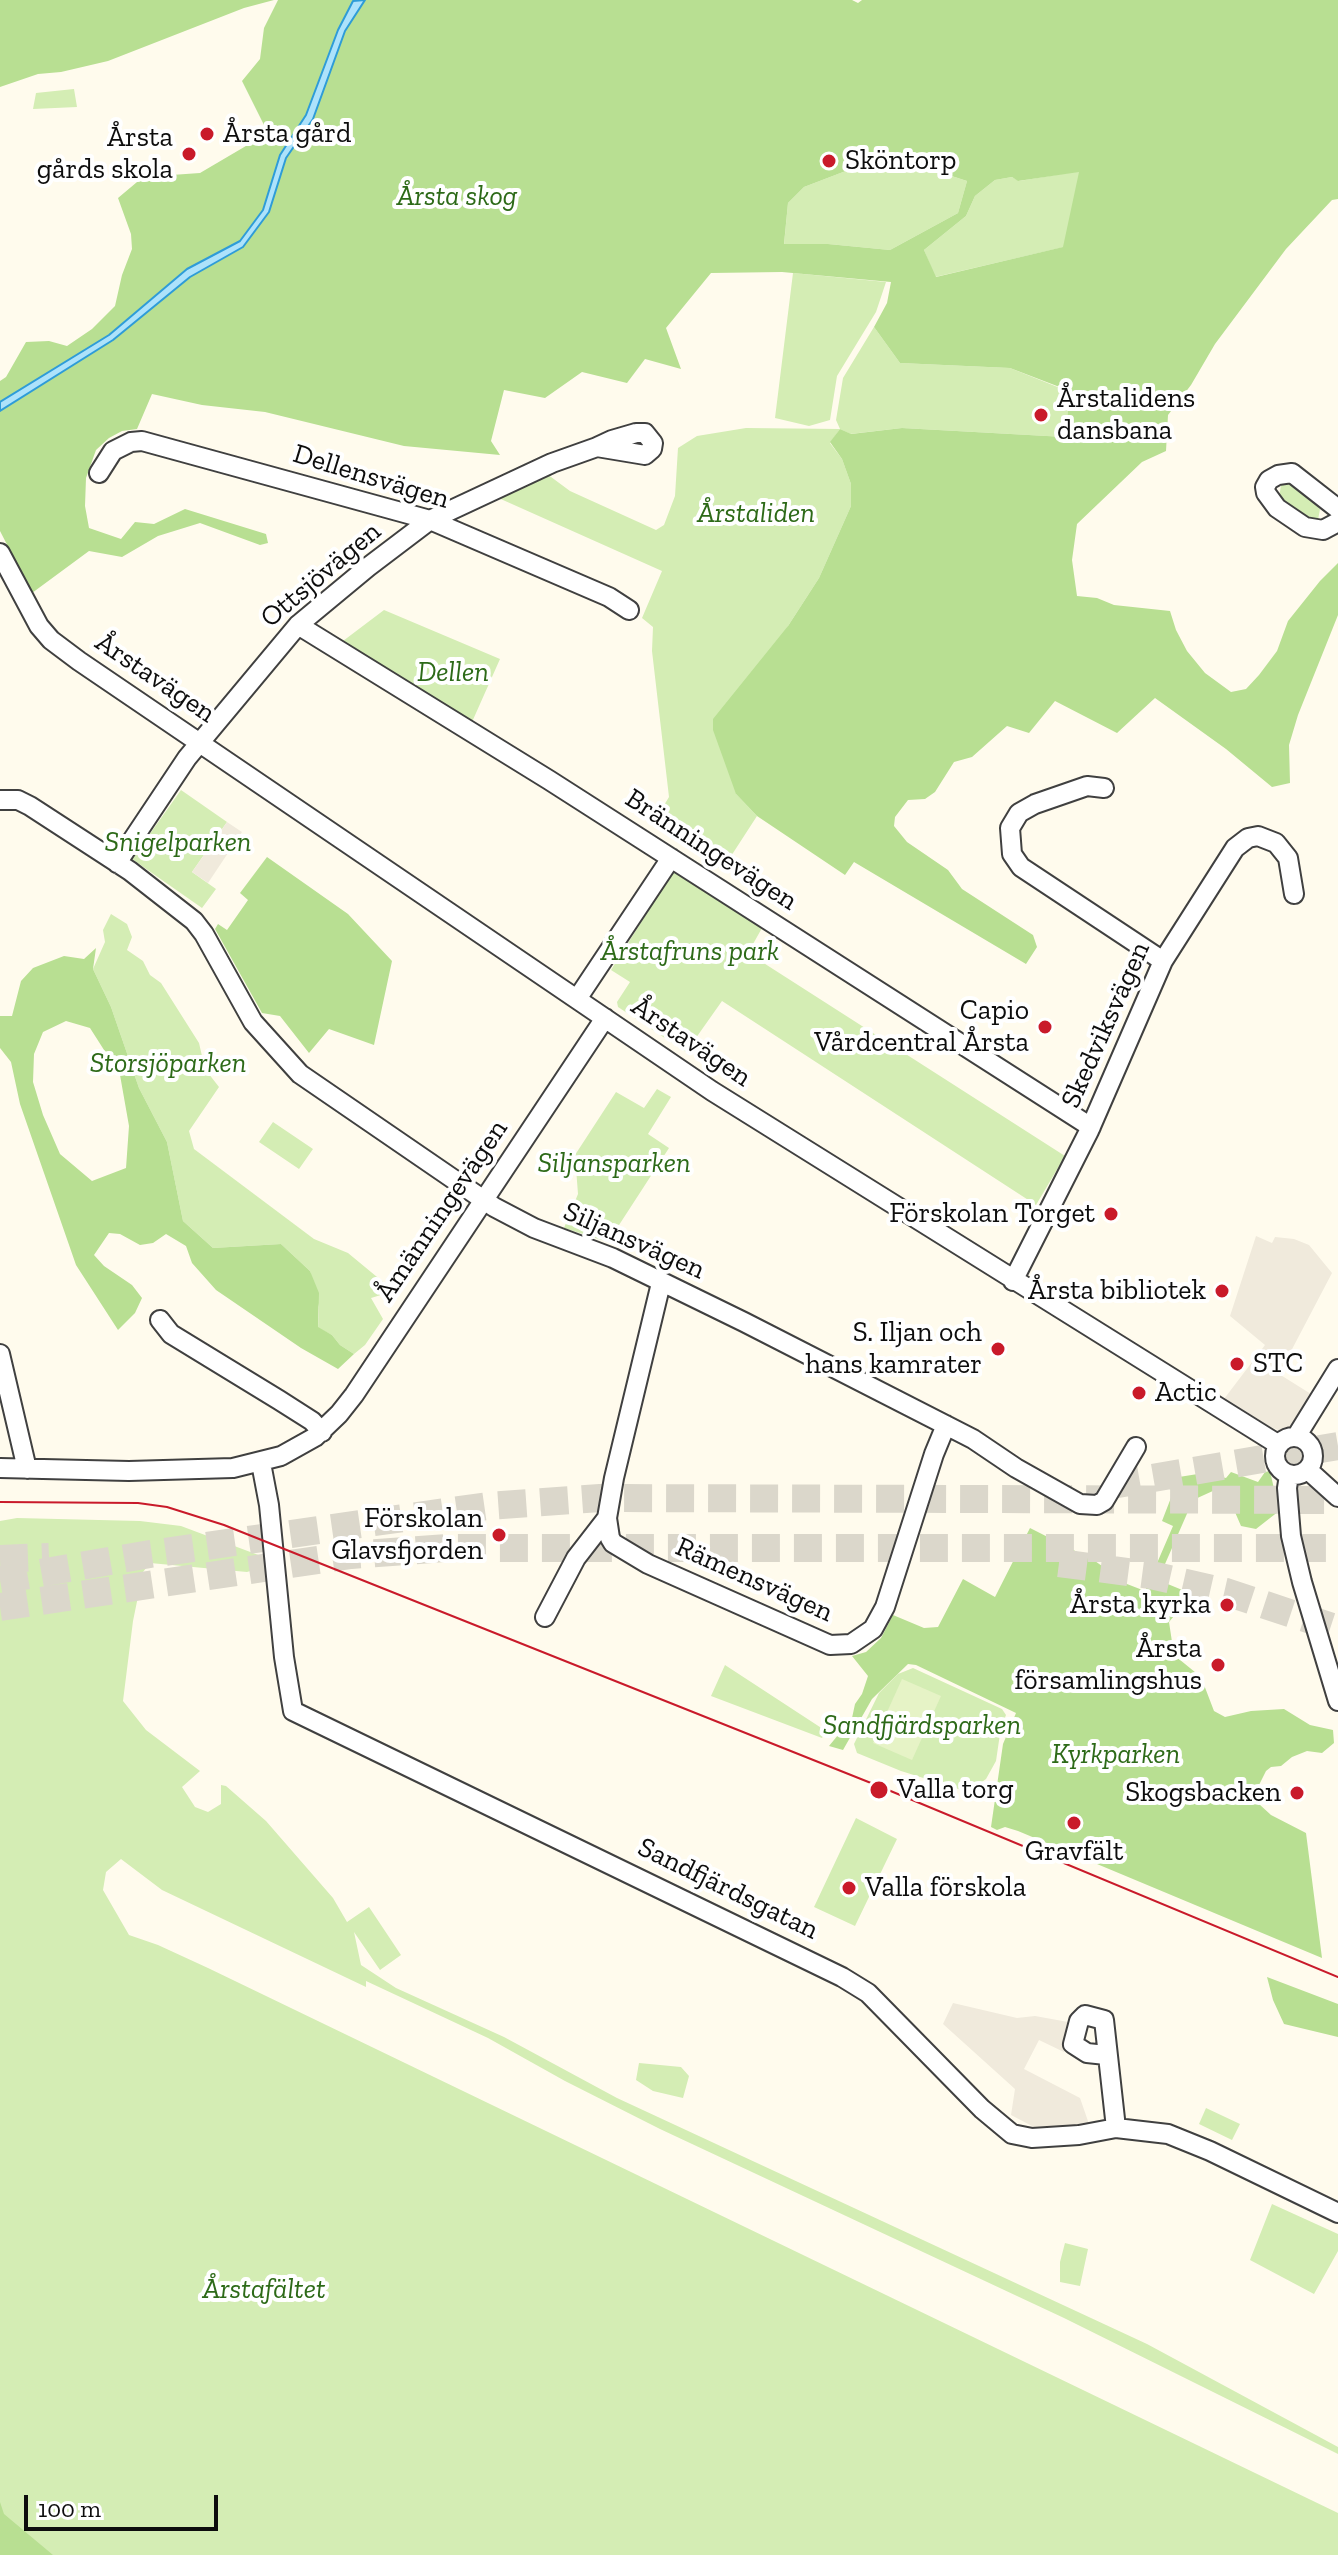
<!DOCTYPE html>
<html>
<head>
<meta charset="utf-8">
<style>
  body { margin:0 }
  #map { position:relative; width:1338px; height:2555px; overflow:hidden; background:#fffbed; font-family:"Zilla Slab",serif }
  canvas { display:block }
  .scale { position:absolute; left:24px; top:2495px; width:194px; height:36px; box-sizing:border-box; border:4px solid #0d0d0d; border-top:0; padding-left:10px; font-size:24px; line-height:28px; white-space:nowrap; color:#0d0d0d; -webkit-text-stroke:6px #fff; paint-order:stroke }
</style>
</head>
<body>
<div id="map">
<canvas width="1338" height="2555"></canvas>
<div class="scale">100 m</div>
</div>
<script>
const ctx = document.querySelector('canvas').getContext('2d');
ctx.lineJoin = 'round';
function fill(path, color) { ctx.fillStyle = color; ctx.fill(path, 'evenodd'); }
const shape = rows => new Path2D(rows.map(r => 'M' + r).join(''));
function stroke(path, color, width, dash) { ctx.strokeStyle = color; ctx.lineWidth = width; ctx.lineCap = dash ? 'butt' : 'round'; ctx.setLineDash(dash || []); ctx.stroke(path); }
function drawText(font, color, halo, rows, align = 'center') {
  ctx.font = font + ' "Zilla Slab",serif'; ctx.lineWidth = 8; ctx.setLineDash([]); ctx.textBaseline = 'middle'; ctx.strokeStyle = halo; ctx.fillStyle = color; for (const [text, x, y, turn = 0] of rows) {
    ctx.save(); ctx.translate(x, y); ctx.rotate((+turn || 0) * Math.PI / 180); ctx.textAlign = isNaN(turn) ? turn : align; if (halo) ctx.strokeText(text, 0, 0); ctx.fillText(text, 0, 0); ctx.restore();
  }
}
fill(shape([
  [74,89,77,107,33,109,36,93],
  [864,164,918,165,967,181,958,213,890,250,828,244,784,245,788,203,804,187],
  [1080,171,1064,247,935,277,924,250,966,216,975,196,995,180,1012,177,1019,181],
  [793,273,886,282,876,312,837,376,830,420,809,426,775,418],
  [874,327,900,363,1010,368,1070,392,1065,437,902,428,850,434,840,429,830,443,842,459,851,484,851,506,819,578,788,626,736,794,757,816,722,870,652,825,669,797,652,651,653,627,642,618,662,571,494,496,547,474,570,491,656,530,664,525,675,496,678,448,697,436,746,428,840,429,836,420,843,378],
  [1288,482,1298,485,1320,509,1318,520,1310,520,1292,512,1279,498,1281,485],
  [384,610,500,659,472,722,343,641],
  [181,790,227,822,192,872,216,889,202,908,132,859],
  [674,870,762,928,748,953,1065,1156,1036,1205,722,1001,686,1052,618,1007,617,1002,630,982,611,970],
  [111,914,127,924,132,937,127,950,143,961,150,975,161,983,199,1043,205,1069,219,1087,189,1131,194,1149,314,1239,348,1253,394,1291,371,1298,383,1319,365,1345,354,1354,340,1345,332,1335,318,1328,319,1307,310,1271,281,1244,213,1248,183,1221,167,1142,139,1088,111,1007,93,969,105,942,103,930],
  [657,1089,671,1097,648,1134,669,1148,608,1242,564,1228,578,1194,575,1155,616,1092,644,1108],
  [273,1122,313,1149,299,1169,259,1142],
  [17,1518,140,1521,181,1526,261,1556,260,1568,247,1572,150,1563,143,1572,133,1621,123,1701,146,1730,200,1771,182,1787,195,1807,208,1812,221,1804,221,1785,226,1786,266,1821,333,1898,347,1922,369,1907,401,1955,380,1970,354,1932,361,1965,396,1988,504,2037,617,2098,1147,2344,1338,2447,1338,2454,1064,2318,660,2129,565,2081,488,2038,366,1981,366,1987,162,1890,121,1859,106,1872,103,1890,129,1935,158,1945,208,1968,1338,2513,1338,2555,0,2555,0,1521],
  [725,1665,826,1731,822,1738,711,1696],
  [913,1668,1002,1709,1006,1715,1001,1727,996,1761,986,1779,968,1792,901,1771,857,1753,854,1744,879,1693,898,1674],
  [856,1818,897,1839,855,1926,814,1907],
  [639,2063,681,2067,689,2076,683,2098,653,2091,636,2080],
  [1206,2108,1240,2124,1232,2140,1199,2124],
  [1272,2204,1338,2234,1338,2251,1314,2294,1250,2260],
  [1065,2243,1088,2249,1080,2286,1060,2282,1060,2262]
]), '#d4edb4');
fill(shape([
  [0,0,274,0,244,8,108,61,61,72,38,74,0,87],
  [278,0,852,0,858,3,862,0,1338,0,1338,199,1332,200,1286,249,1215,344,1191,385,1168,415,1166,451,1142,462,1077,524,1072,560,1077,596,1097,598,1114,605,1170,611,1176,630,1187,651,1205,673,1231,692,1246,689,1259,675,1277,651,1288,621,1320,581,1338,563,1338,615,1298,715,1289,745,1290,783,1272,787,1226,749,1155,698,1117,733,1055,701,1029,733,1007,726,972,757,954,762,935,792,925,799,908,800,895,817,894,826,907,842,948,870,962,889,1033,935,1037,947,1026,964,854,862,845,875,757,816,736,794,713,730,713,719,788,626,819,578,851,506,851,484,842,459,830,442,840,429,851,434,902,428,1065,437,1070,391,1010,368,900,363,874,327,887,303,891,282,782,272,711,273,666,328,681,369,645,359,627,383,582,372,545,398,504,390,491,441,500,455,404,446,265,412,202,405,152,394,137,429,122,431,109,438,96,450,86,478,85,506,89,528,121,539,135,522,154,524,185,509,266,534,268,543,260,545,200,523,158,536,122,557,89,551,32,593,0,531,0,381,6,377,26,342,49,341,67,346,92,329,115,306,122,275,132,249,131,234,118,198,143,177,200,173,268,133,242,81,260,59,264,28],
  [864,164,918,165,967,181,958,213,890,250,828,244,784,244,788,203,804,187],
  [1079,172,1063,247,936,277,924,250,966,216,975,196,995,180,1012,177,1018,181],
  [267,857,348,914,392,961,374,1045,329,1029,309,1053,280,1016,262,1013,215,929,218,924,227,930,248,900,240,893],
  [96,948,93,969,111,1007,139,1088,167,1142,183,1221,213,1248,281,1244,310,1271,319,1293,318,1327,332,1335,340,1345,354,1354,338,1369,301,1348,216,1290,192,1263,186,1246,166,1234,153,1243,140,1245,120,1234,109,1233,94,1255,104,1266,132,1285,142,1298,135,1313,118,1330,76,1265,20,1104,11,1062,0,1048,0,1016,12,1016,21,981,33,968,64,956,84,959],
  [66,1021,90,1028,120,1075,129,1126,126,1168,92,1181,60,1154,43,1115,33,1082,34,1054,43,1032],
  [1270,1471,1279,1511,1256,1529,1241,1526,1228,1496,1215,1490,1193,1500,1158,1580,1192,1594,1169,1622,1174,1655,1201,1677,1214,1711,1225,1717,1251,1711,1284,1709,1310,1725,1333,1730,1334,1743,1322,1753,1307,1751,1292,1757,1281,1766,1271,1767,1266,1771,1256,1791,1259,1804,1271,1815,1306,1833,1322,1958,1018,1831,1005,1827,997,1830,991,1827,1003,1744,1016,1713,916,1665,908,1664,872,1699,843,1750,829,1746,852,1718,855,1704,862,1694,868,1676,852,1656,866,1652,881,1638,893,1615,924,1628,938,1627,963,1579,995,1597,1030,1528,1095,1561,1127,1584,1145,1591,1173,1526,1162,1521,1179,1477,1204,1473,1226,1478,1231,1472,1258,1482,1265,1472],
  [1267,1977,1338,2004,1338,2037,1284,2024,1273,2000],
  [0,2502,4,2514,53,2555,0,2555]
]), '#b8df92');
fill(shape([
  [902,1679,941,1696,912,1760,873,1743]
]), '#e6f3c6');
fill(shape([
  [227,822,242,832,208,883,192,872],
  [1256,1236,1272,1243,1275,1237,1294,1239,1309,1245,1332,1273,1279,1374,1311,1394,1309,1407,1295,1429,1287,1430,1278,1430,1269,1426,1224,1399,1265,1345,1230,1316],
  [953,2003,1017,2018,1035,2016,1068,2022,1064,2052,1039,2040,1024,2069,1080,2098,1089,2124,1034,2127,1011,2115,1015,2089,943,2024]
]), '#f0eadc');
const water = shape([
  [365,0,345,31,313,119,286,158,269,212,243,247,190,277,113,340,0,411,0,402,109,335,187,269,240,241,263,210,280,155,306,115,338,30,353,1,365,0]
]);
fill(water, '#ade2fb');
stroke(water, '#2e9cd8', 2);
stroke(shape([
  [1112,1485,1338,1446],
  [0,1559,49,1557],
  [1059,1563,1151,1575,1226,1592,1338,1629],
  [0,1580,150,1554,488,1506,600,1498,1338,1500],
  [0,1607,351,1555,446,1548,1338,1548]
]), '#dbd7cb', 28, [28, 14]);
const minor = shape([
  [636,433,645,433,653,443,652,449,645,455,597,447,612,440,636,433],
  [99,473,113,451,131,442,142,441,430,520,609,597,629,610],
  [1338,509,1292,473,1278,475,1269,480,1265,487,1266,493,1277,508,1305,527,1323,530,1338,522],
  [0,553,39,626,51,640,79,661,712,1091,1279,1445],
  [298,625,549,780,1091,1127],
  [1104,788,1087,786,1035,804,1019,813,1010,828,1012,854,1021,867,1163,961],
  [0,800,18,800,30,806,130,871,194,921,204,934,253,1022,300,1074,494,1207,534,1228,613,1258,744,1322,973,1439,1016,1468,1080,1504,1097,1505,1104,1501,1136,1447],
  [117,863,187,758,298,625,368,567,430,520,552,463,597,447],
  [577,999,671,858],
  [1013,1281,1089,1131,1163,961,1235,848,1248,838,1258,836,1276,843,1288,858,1294,894],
  [661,1283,614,1478,607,1518,610,1538,613,1543,648,1564,830,1645,851,1644,873,1629,885,1607,934,1454,946,1425],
  [160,1320,171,1334,279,1400,312,1421,322,1432],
  [0,1354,27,1469],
  '1275 1456a19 19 0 1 1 38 0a19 19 0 1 1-38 0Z',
  [1296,1437,1338,1369],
  [261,1463,269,1505,284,1657,293,1711,842,1977,868,1993,982,2109,1012,2134,1032,2138,1079,2135,1116,2128,1168,2134,1210,2151,1338,2213],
  [0,1468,129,1471,233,1468,281,1456,315,1437,339,1414,354,1395,605,1018],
  [1308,1470,1338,1497],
  [1289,1475,1287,1488,1291,1536,1302,1582,1338,1701],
  [545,1617,576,1558,607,1518],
  [1106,2055,1087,2053,1073,2044,1079,2021,1085,2015,1104,2020,1116,2128]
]);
stroke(minor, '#404040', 22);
stroke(minor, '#fff', 18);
stroke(shape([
  [0,1502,138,1503,167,1507,224,1525,881,1787,1338,1977]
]), '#c91a2a', 2);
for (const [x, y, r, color] of [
  [207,134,8,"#c91a2a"],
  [189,154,8,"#c91a2a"],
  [829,161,8,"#c91a2a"],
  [1041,415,8,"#c91a2a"],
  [1045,1027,8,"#c91a2a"],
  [1111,1214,8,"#c91a2a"],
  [1222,1291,8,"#c91a2a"],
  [998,1349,8,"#c91a2a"],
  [1237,1364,8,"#c91a2a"],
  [1139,1393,8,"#c91a2a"],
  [499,1535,8,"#c91a2a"],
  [1227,1605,8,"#c91a2a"],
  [1218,1665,8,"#c91a2a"],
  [879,1790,10,"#c91a2a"],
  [1297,1793,8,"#c91a2a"],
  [1074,1823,8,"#c91a2a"],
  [849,1888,8,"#c91a2a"]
]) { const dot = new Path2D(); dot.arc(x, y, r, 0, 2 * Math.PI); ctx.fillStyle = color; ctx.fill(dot); stroke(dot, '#fff', 3); }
drawText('28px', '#0d0d0d', '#fff', [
  ["Årsta gård",223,134,"left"],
  ["Årsta",173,138],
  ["gårds skola",173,170],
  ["Sköntorp",845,161,"left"],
  ["Årstalidens",1057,399,"left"],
  ["dansbana",1057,431,"left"],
  ["Capio",1029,1011],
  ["Vårdcentral Årsta",1029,1043],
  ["Förskolan Torget",1095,1214],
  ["Årsta bibliotek",1206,1291],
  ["S. Iljan och",982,1333],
  ["hans kamrater",982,1365],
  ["STC",1253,1364,"left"],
  ["Actic",1155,1393,"left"],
  ["Förskolan",483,1519],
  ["Glavsfjorden",483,1551],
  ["Årsta kyrka",1211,1605],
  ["Årsta",1202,1649],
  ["församlingshus",1202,1681],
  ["Valla torg",897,1790,"left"],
  ["Skogsbacken",1281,1793],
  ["Gravfält",1074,1852,"center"],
  ["Valla förskola",865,1888,"left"]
], 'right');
drawText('italic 28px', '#2d6a18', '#fff', [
  ["Årsta skog",457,197],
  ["Årstaliden",756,514],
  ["Dellen",453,673],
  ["Snigelparken",178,843],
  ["Årstafruns park",690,952],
  ["Storsjöparken",168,1064],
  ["Siljansparken",614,1164],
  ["Sandfjärdsparken",922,1726],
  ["Kyrkparken",1116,1755],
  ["Årstafältet",264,2290]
]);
drawText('28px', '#0d0d0d', '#fff', [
  ["Dellensvägen",371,477,17],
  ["Ottsjövägen",321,575,-40],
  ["Årstavägen",155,678,34],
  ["Bränningevägen",711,850,33],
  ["Skedviksvägen",1106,1025,-66],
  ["Årstavägen",691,1042,34],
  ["Åmänningevägen",442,1211,-56],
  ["Siljansvägen",634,1241,24],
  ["Rämensvägen",754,1580,24],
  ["Sandfjärdsgatan",728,1889,26]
]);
</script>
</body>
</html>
